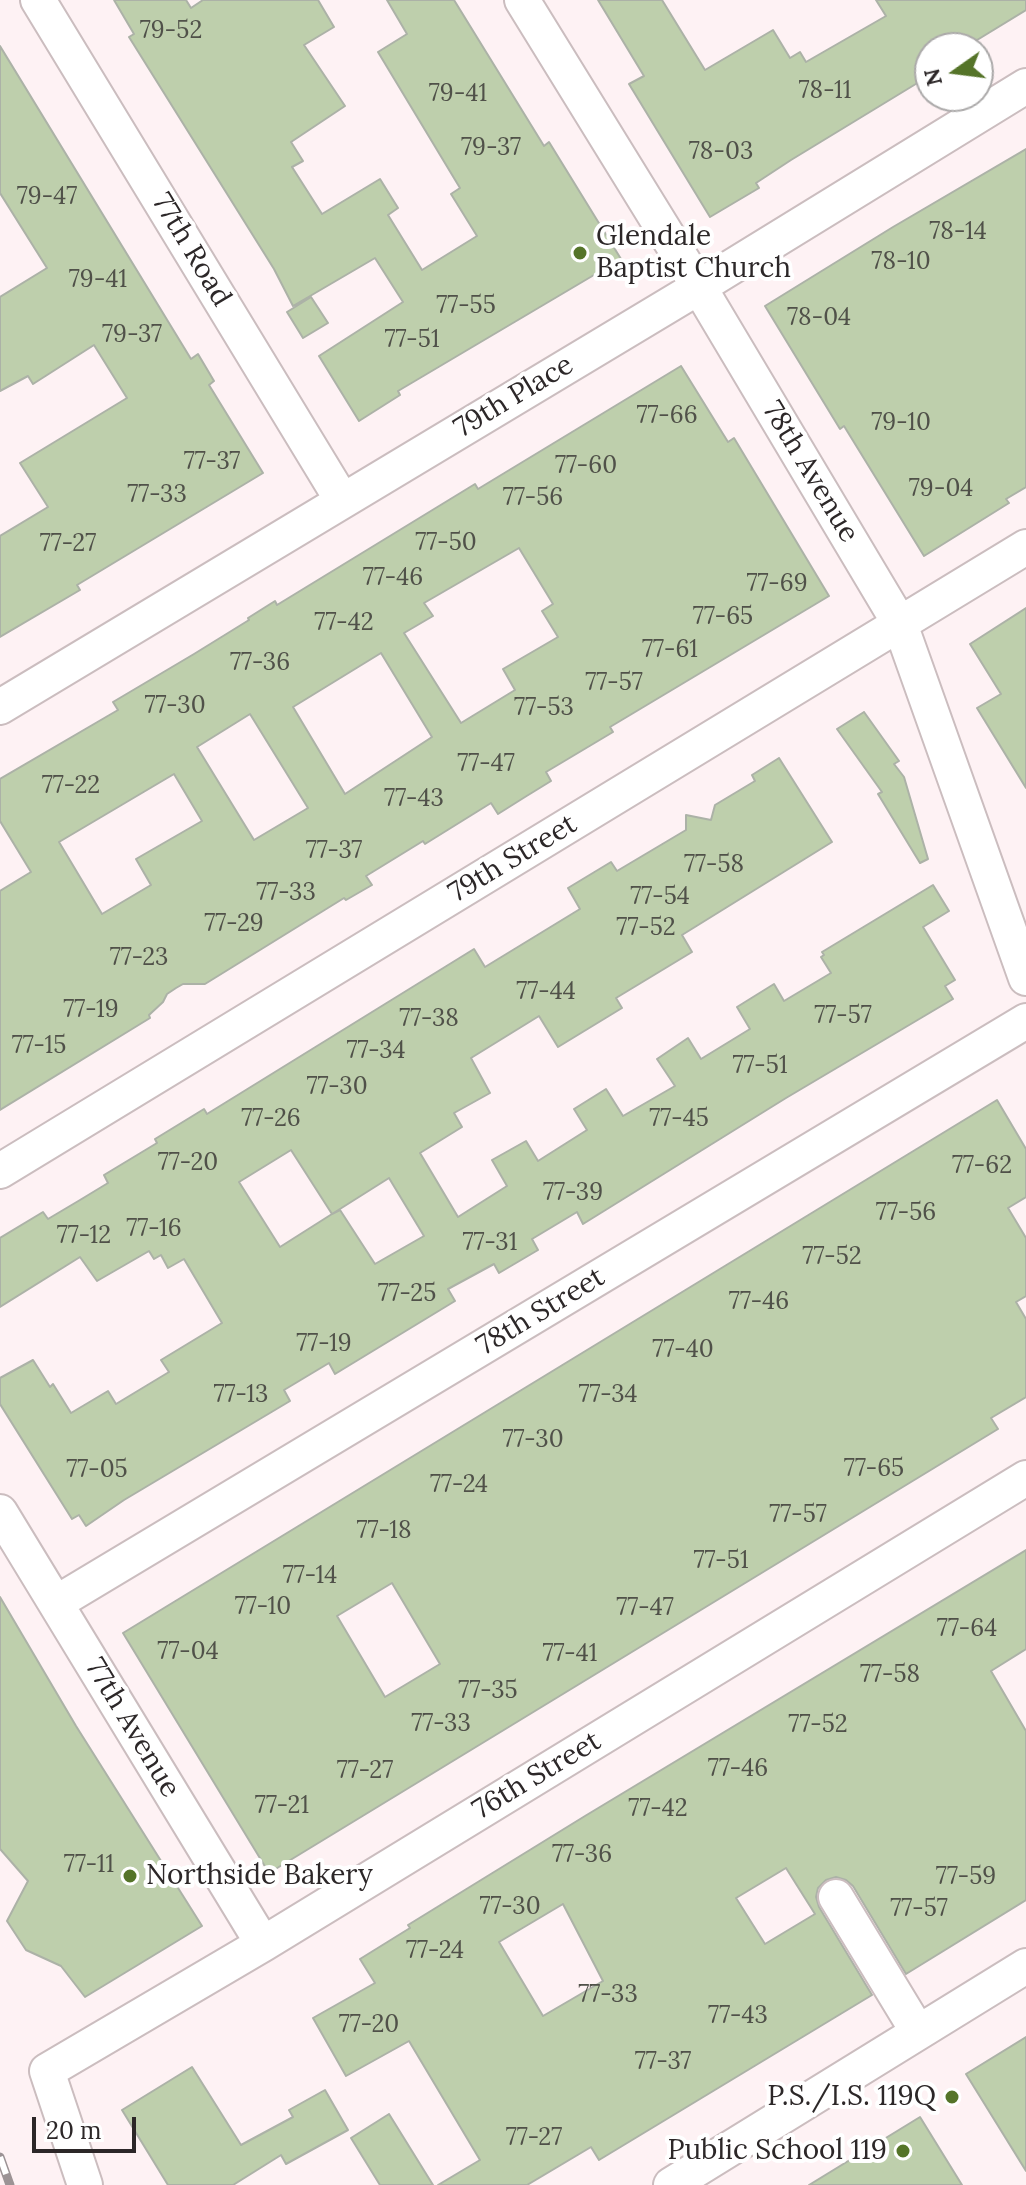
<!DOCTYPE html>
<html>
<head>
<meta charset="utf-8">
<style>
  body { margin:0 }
  #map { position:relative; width:1026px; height:2185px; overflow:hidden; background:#fef2f4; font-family:Lora,serif }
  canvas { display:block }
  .north { position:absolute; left:914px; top:32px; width:80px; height:80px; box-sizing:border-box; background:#fff; border:2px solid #aba9a9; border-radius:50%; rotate:256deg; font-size:22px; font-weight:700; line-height:32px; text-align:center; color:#2c2728 }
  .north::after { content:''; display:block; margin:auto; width:28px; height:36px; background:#557429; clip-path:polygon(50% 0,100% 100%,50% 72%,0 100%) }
  .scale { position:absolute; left:32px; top:2117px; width:104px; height:36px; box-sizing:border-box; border:4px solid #2c2728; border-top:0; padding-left:10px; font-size:24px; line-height:28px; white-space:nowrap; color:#2c2728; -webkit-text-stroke:6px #fff; paint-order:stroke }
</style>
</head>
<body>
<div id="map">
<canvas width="1026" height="2185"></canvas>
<div class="north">N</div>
<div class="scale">20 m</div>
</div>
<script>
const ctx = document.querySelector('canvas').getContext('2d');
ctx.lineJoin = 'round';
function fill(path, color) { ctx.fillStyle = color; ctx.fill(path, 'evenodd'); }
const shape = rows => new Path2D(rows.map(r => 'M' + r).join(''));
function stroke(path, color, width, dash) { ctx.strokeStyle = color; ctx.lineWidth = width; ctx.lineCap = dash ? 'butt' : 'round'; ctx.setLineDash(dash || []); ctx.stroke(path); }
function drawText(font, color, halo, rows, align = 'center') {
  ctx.font = font + ' Lora,serif'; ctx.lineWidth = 8; ctx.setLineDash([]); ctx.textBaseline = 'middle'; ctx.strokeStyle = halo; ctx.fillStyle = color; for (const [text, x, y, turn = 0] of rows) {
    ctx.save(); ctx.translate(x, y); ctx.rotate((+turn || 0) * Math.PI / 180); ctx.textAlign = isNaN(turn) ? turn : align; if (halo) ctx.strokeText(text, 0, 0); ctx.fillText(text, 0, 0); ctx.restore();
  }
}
const building = shape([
  [114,0,186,0,191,8,203,0,318,0,334,27,304,45,345,106,291,142,303,161,292,167,322,214,380,179,398,208,388,215,422,270,477,236,451,194,460,188,378,52,407,34,387,0,454,0,544,146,549,142,621,259,398,391,400,395,359,421,319,356,403,302,375,258,293,306,274,269,129,37,134,34,114,0],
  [598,0,662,0,705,70,773,30,790,58,800,52,806,62,886,16,876,0,1026,0,1026,10,964,48,930,48,930,68,921,73,924,79,791,160,756,183,759,188,710,217,629,84,644,76,598,0],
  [0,46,191,359,198,354,214,381,209,385,263,473,77,585,80,590,0,637,0,536,48,507,20,463,127,398,94,345,33,384,28,376,0,391,0,297,47,268,0,193,0,46],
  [1026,149,1026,487,1006,499,1009,503,924,556,844,426,840,429,765,306,893,227,1026,149],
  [311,297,328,323,303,338,287,312,311,297],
  [681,366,728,442,734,438,829,596,610,727,613,732,546,772,551,781,525,797,498,814,491,803,425,844,423,841,366,876,372,885,346,900,344,898,205,984,183,984,176,988,167,994,163,1002,149,1015,150,1018,0,1110,0,891,31,872,0,821,0,779,118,710,113,702,194,654,249,620,248,618,275,601,277,605,475,484,478,489,681,366],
  [519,548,553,604,542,611,558,637,503,669,515,690,461,723,404,633,433,616,424,603,519,548],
  [381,653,432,737,345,794,293,707,381,653],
  [250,714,308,808,254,840,197,747,250,714],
  [174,774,202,821,136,859,151,885,102,914,59,842,174,774],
  [1026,608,1026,788,977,708,1001,694,970,644,1026,608],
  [864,712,899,761,894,764,904,777,928,859,920,863,878,794,882,792,837,729,864,712],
  [779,758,832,842,682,935,692,952,616,998,622,1008,558,1047,539,1016,471,1058,490,1093,454,1113,462,1127,420,1153,458,1217,507,1186,492,1160,526,1141,538,1161,587,1130,574,1109,606,1089,623,1116,675,1086,657,1059,688,1038,701,1059,750,1029,737,1007,774,984,784,1001,831,973,821,957,824,955,822,952,933,885,949,911,923,927,955,980,945,986,953,999,786,1098,583,1224,577,1212,532,1239,538,1250,499,1273,494,1264,448,1289,455,1301,335,1374,329,1363,284,1390,290,1401,124,1500,86,1526,79,1515,72,1519,0,1404,0,1378,33,1360,50,1387,53,1384,71,1413,108,1391,116,1404,169,1372,161,1360,222,1323,184,1259,168,1268,161,1255,154,1259,149,1251,97,1281,80,1257,0,1307,0,1238,43,1212,48,1219,80,1200,108,1183,104,1175,157,1143,155,1139,204,1109,207,1114,474,949,485,967,580,909,568,888,611,862,617,871,686,830,686,815,711,820,715,805,755,781,752,775,779,758],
  [291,1150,332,1214,280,1247,239,1182,291,1150],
  [389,1178,424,1236,375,1264,340,1210,332,1214,389,1178],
  [997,1100,1026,1149,1026,1197,1008,1208,1026,1238,1026,1296,1016,1302,1026,1319,1026,1397,991,1418,998,1429,269,1873,123,1633,997,1100],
  [392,1583,440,1664,385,1697,337,1616,392,1583],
  [1026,1550,1026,1649,991,1671,1026,1731,1026,1900,906,1974,853,1886,846,1880,836,1877,826,1880,818,1888,816,1897,819,1907,872,1995,599,2160,591,2147,527,2185,438,2185,480,2160,409,2041,346,2076,313,2018,375,1983,360,1959,410,1928,408,1925,585,1816,1026,1550],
  [786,1868,815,1914,765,1944,736,1898,786,1868],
  [563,1904,603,1981,543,2016,499,1942,563,1904],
  [0,1597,76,1726,202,1926,85,1997,61,1966,26,1950,7,1921,28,1881,0,1849,0,1597],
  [1026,2037,1026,2171,966,2074,1026,2037],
  [192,2067,241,2145,293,2117,289,2110,325,2090,348,2130,286,2164,281,2155,233,2185,168,2185,122,2110,192,2067],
  [389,2114,433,2185,380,2185,351,2138,389,2114],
  [920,2117,962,2185,809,2185,920,2117]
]);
fill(building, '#becfac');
stroke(building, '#acb2a7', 2);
const minor = shape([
  [38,0,342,500],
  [522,0,699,287,900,624,1026,978],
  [0,707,699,287,1026,86],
  [0,1171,1026,547],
  [0,1512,263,1944],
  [56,1603,1026,1021],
  [836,1897,918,2032],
  [85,2185,47,2071,263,1944,1026,1478],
  [671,2185,1026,1966]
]);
stroke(minor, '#cbbdbf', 38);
stroke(minor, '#fff', 34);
const rail = shape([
  [0,2157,10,2185]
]);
stroke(rail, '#9c9395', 9);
stroke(rail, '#fff', 6, [18]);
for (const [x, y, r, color] of [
  [580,253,8,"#557429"],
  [130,1876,8,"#557429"],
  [952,2097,8,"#557429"],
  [903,2151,8,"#557429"]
]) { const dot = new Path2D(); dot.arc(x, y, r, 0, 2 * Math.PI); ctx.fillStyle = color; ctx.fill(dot); stroke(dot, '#fff', 3); }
drawText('24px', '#505149', null, [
  ["79-52",171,31],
  ["78-11",825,91],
  ["79-41",458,94],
  ["79-37",491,148],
  ["78-03",721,152],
  ["79-47",47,197],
  ["78-14",958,232],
  ["78-10",901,262],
  ["79-41",98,280],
  ["77-55",466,306],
  ["78-04",819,318],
  ["79-37",132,335],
  ["77-51",412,340],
  ["77-66",667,416],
  ["79-10",901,423],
  ["77-37",212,462],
  ["77-60",586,466],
  ["79-04",941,489],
  ["77-33",157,495],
  ["77-56",533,498],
  ["77-50",446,543],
  ["77-27",68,544],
  ["77-46",393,578],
  ["77-69",777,584],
  ["77-65",723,617],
  ["77-42",344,623],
  ["77-61",670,650],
  ["77-36",260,663],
  ["77-57",614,683],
  ["77-30",175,706],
  ["77-53",544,708],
  ["77-47",486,764],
  ["77-22",71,786],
  ["77-43",414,799],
  ["77-37",334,851],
  ["77-58",714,865],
  ["77-33",286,893],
  ["77-54",660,897],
  ["77-29",234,924],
  ["77-52",646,928],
  ["77-23",139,958],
  ["77-44",546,992],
  ["77-19",91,1010],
  ["77-57",843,1016],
  ["77-38",429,1019],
  ["77-15",39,1046],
  ["77-34",376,1051],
  ["77-51",760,1066],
  ["77-30",337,1087],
  ["77-26",271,1119],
  ["77-45",679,1119],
  ["77-20",188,1163],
  ["77-62",982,1166],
  ["77-39",573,1193],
  ["77-56",906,1213],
  ["77-16",154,1229],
  ["77-12",84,1236],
  ["77-31",490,1243],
  ["77-52",832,1257],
  ["77-25",407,1294],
  ["77-46",759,1302],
  ["77-19",324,1344],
  ["77-40",683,1350],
  ["77-13",241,1395],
  ["77-34",608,1395],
  ["77-30",533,1440],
  ["77-65",874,1469],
  ["77-05",97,1470],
  ["77-24",459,1485],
  ["77-57",798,1515],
  ["77-18",384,1531],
  ["77-51",721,1561],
  ["77-14",310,1576],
  ["77-10",263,1607],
  ["77-47",645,1608],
  ["77-64",967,1629],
  ["77-04",188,1652],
  ["77-41",570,1654],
  ["77-58",890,1675],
  ["77-35",488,1691],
  ["77-33",441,1724],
  ["77-52",818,1725],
  ["77-46",738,1769],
  ["77-27",365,1771],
  ["77-21",282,1806],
  ["77-42",658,1809],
  ["77-36",582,1855],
  ["77-11",89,1865],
  ["77-59",966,1877],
  ["77-30",510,1907],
  ["77-57",919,1909],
  ["77-24",435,1951],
  ["77-33",608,1995],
  ["77-43",738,2016],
  ["77-20",369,2025],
  ["77-37",663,2062],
  ["77-27",534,2138]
]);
drawText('28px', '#2c2728', '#fff', [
  ["Glendale",596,237],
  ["Baptist Church",596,269],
  ["Northside Bakery",146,1876],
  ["P.S./I.S. 119Q",936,2097,"right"],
  ["Public School 119",887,2151,"right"]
], 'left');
drawText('28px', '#2c2728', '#fff', [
  ["77th Road",191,250,59],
  ["79th Place",514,397,-31],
  ["78th Avenue",810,472,59],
  ["79th Street",513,859,-31],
  ["78th Street",541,1312,-31],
  ["77th Avenue",132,1728,59],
  ["76th Street",537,1776,-31]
]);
</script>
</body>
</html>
